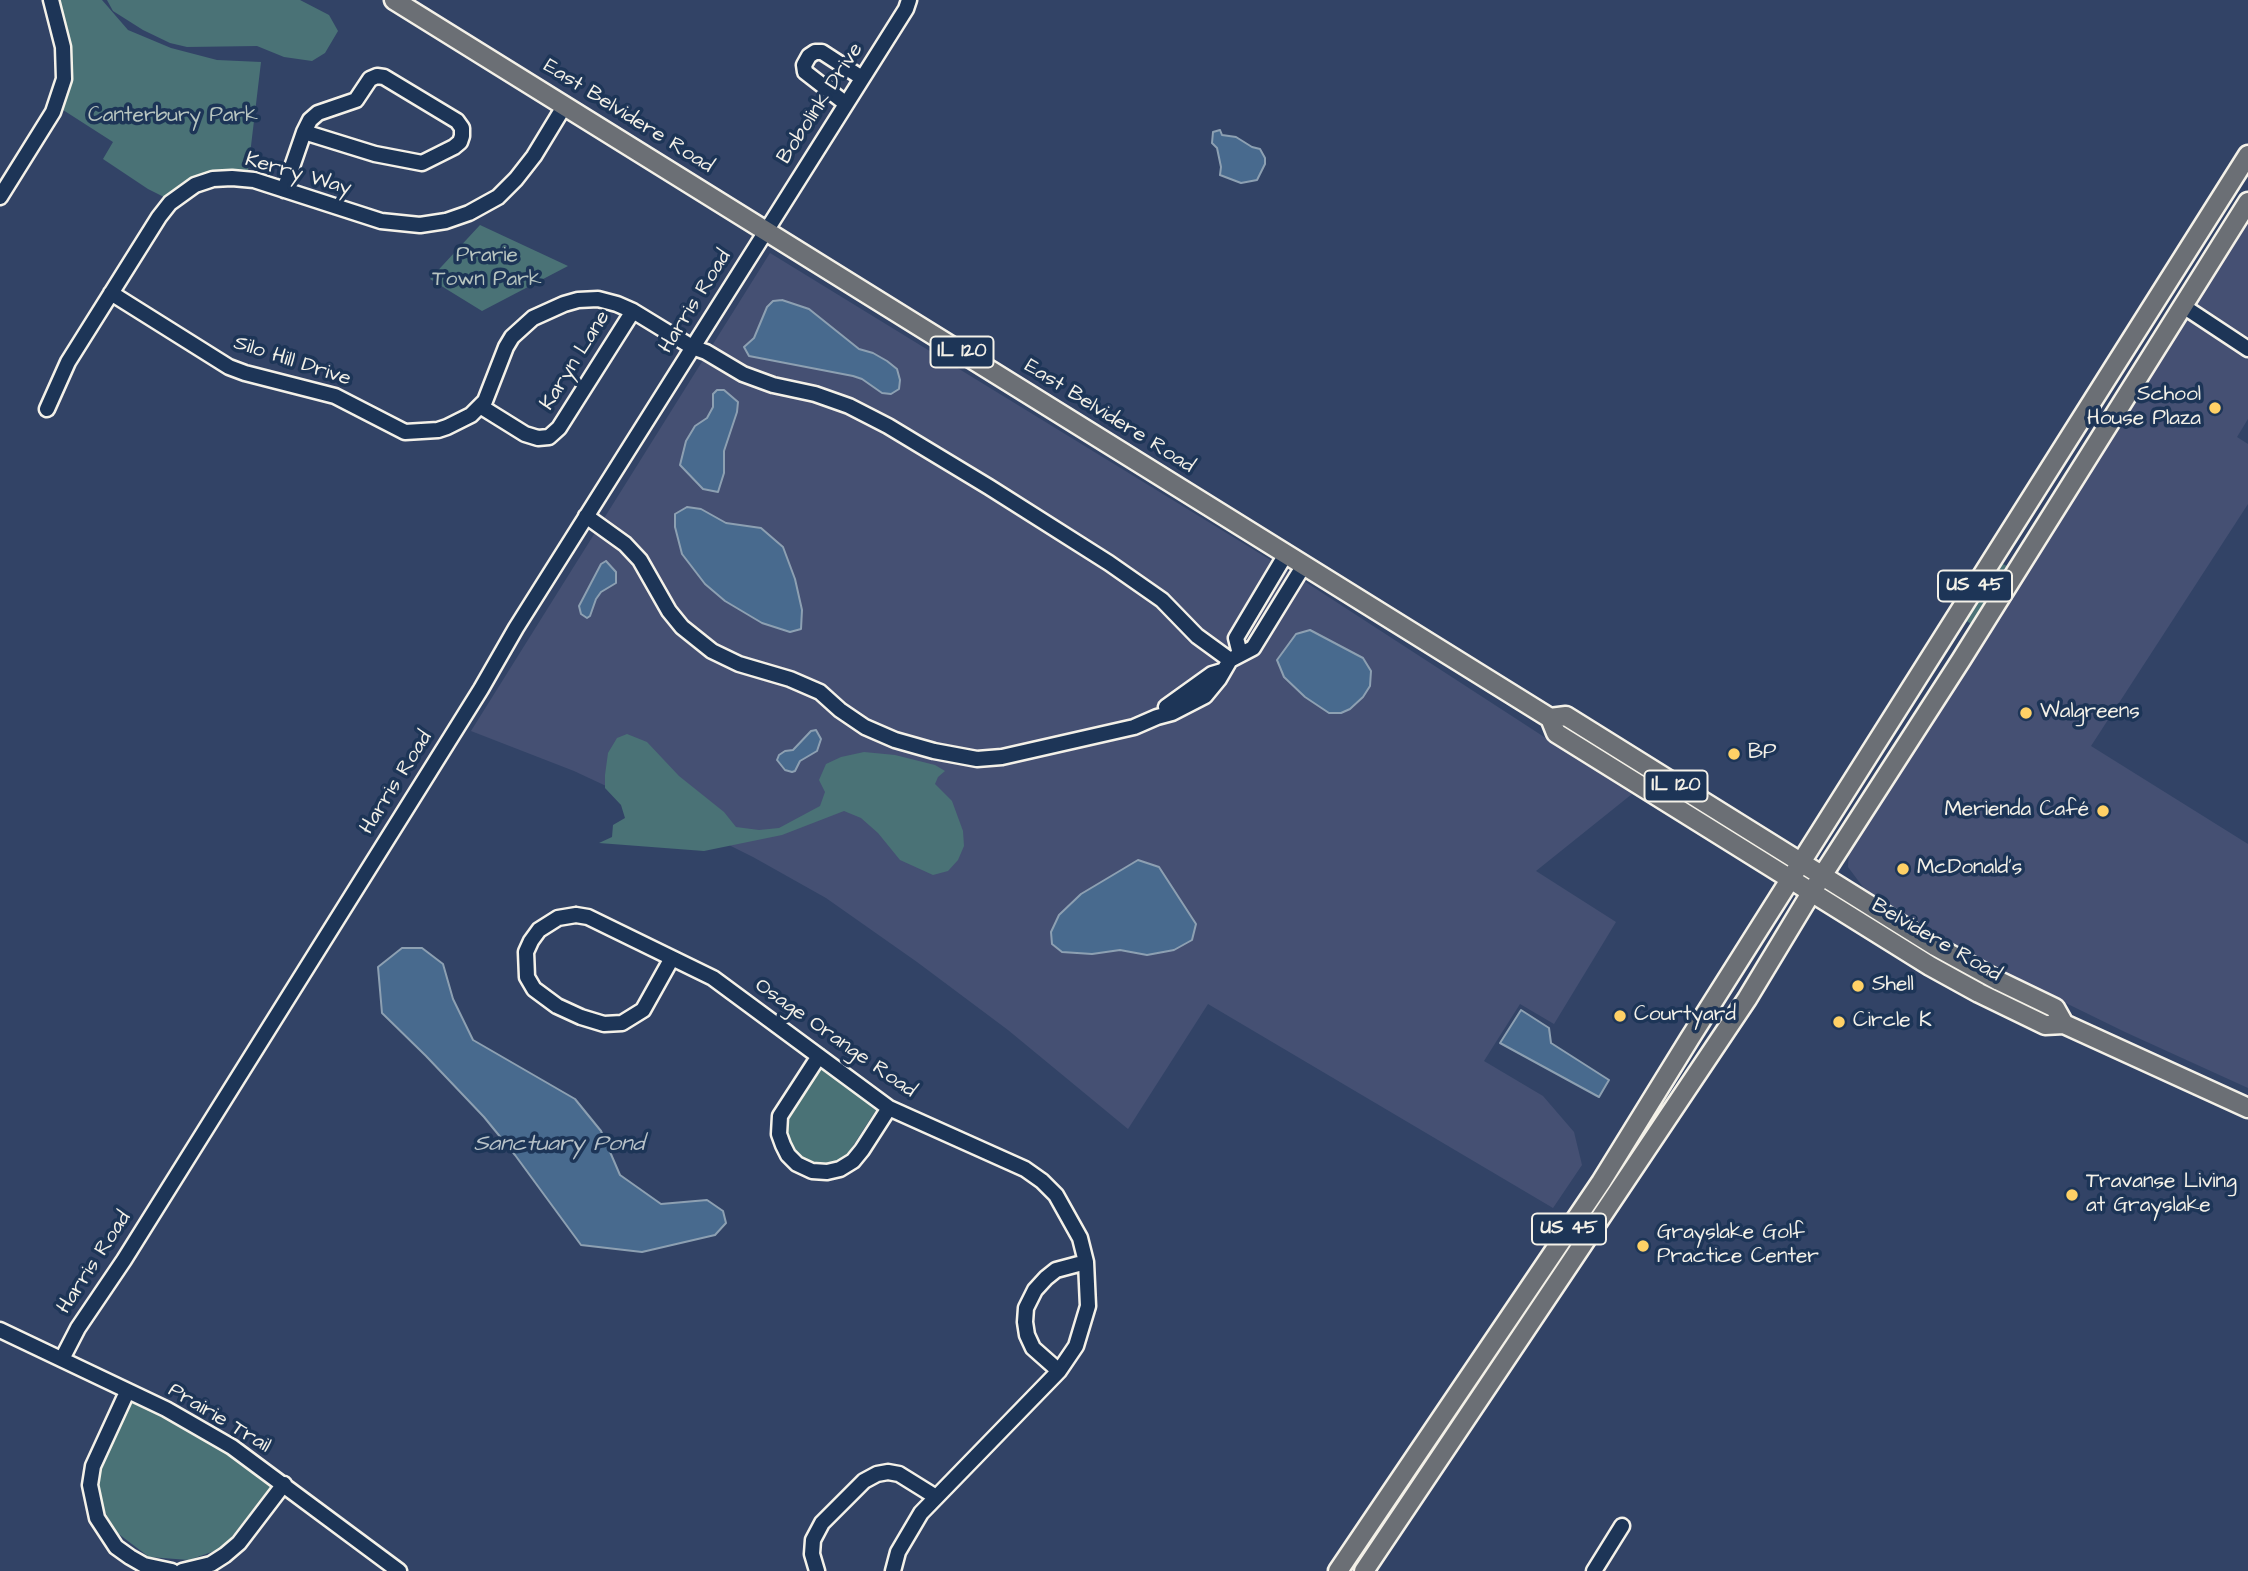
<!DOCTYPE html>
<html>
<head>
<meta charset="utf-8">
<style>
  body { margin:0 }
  canvas { display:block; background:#324366 }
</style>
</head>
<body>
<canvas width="2248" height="1571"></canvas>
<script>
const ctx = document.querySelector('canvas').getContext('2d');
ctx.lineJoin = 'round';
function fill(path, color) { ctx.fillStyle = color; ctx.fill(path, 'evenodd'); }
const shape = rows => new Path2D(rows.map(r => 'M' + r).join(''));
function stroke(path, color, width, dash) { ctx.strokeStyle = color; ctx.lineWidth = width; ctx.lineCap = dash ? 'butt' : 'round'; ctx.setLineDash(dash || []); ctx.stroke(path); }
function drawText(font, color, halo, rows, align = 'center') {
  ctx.font = font + ' "Architects Daughter",sans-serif'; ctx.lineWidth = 7; ctx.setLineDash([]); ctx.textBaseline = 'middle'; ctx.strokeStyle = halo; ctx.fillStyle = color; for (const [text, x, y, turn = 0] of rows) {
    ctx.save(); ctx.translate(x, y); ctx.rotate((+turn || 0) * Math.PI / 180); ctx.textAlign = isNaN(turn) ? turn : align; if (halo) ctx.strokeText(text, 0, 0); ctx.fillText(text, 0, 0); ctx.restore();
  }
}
fill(shape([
  [2248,214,2248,419,2237,437,2248,444,2248,504,2091,746,2248,844,2248,1088,2125,1032,1986,964,1866,891,1848,867,1849,848],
  [770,253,1290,572,1632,794,1536,871,1616,922,1554,1024,1520,1004,1484,1061,1543,1096,1574,1132,1582,1165,1553,1208,1208,1004,1128,1129,1008,1030,917,962,826,898,753,857,679,820,574,771,471,731]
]), '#455073');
fill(shape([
  [58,0,102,0,128,30,171,48,217,60,261,62,248,171,224,170,207,174,183,182,164,197,148,189,103,159,113,142,60,108],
  [107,0,300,0,329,15,338,31,325,53,312,61,284,57,257,46,187,47,170,43,143,30,113,11],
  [480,225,568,266,482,311,430,279],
  [1999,562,2009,567,1973,625,1965,620,1985,583],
  [627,734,647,742,679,776,724,812,736,827,759,830,779,828,820,806,825,792,819,780,826,764,841,757,864,752,895,755,935,765,945,771,938,777,935,784,952,801,963,831,964,846,958,860,948,871,933,875,900,860,878,833,861,818,844,811,782,835,704,851,599,843,612,837,613,825,625,818,621,805,605,788,605,775,608,753,617,738],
  [818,1066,878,1107,847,1155,831,1164,811,1164,798,1156,785,1137,785,1119],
  [128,1399,196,1432,273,1484,223,1548,189,1560,149,1557,116,1532,99,1501,96,1468]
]), '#4a7276');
const water = shape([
  [1220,130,1222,135,1236,137,1252,147,1260,149,1265,158,1265,164,1257,180,1241,183,1220,175,1221,167,1217,148,1212,143,1213,132,1220,130],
  [782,300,809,309,859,349,873,353,887,361,897,369,900,380,899,389,891,394,882,393,862,379,853,376,749,356,744,347,754,338,767,307,773,301,782,300],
  [717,390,724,390,738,402,737,412,724,451,724,473,718,492,703,489,680,465,686,441,695,426,707,418,713,407,713,394,717,390],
  [687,507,701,509,726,523,761,528,783,547,795,579,802,610,801,629,790,632,762,623,725,601,705,584,682,554,675,527,675,514,687,507],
  [606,561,616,572,616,583,601,592,596,599,590,616,587,618,581,614,579,606,601,564,606,561],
  [1310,630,1363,658,1371,671,1370,686,1363,697,1350,709,1341,713,1329,713,1305,697,1284,677,1277,660,1296,634,1310,630],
  [816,730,821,739,817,751,800,761,795,771,792,772,785,770,777,760,779,755,785,751,793,750,811,731,816,730],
  [1138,860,1159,867,1196,924,1192,940,1174,950,1147,955,1120,950,1092,954,1062,952,1052,944,1051,932,1059,915,1081,894,1138,860],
  [402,948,422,948,443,964,453,999,473,1040,575,1099,601,1131,620,1175,661,1204,707,1200,723,1211,726,1223,715,1235,642,1252,581,1245,515,1155,484,1117,426,1056,382,1013,378,967,402,948],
  [1521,1010,1549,1028,1551,1043,1609,1080,1599,1097,1500,1043,1521,1010]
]);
fill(water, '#486a8e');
stroke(water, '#8da0b2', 2);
const minor = shape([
  [377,76,384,77,457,121,462,128,462,136,460,142,454,147,422,163,375,154,304,132,310,120,318,113,356,100,370,79,377,76],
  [845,103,805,72,804,65,809,56,815,52,822,52,862,78],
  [284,190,304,132],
  [0,197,53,112,64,79,63,47,51,0],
  [111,293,229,367,245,373,335,396,405,432,438,430,447,427,471,415,485,401,506,347,512,337,533,318,564,304,578,300,598,299,617,304,633,311,692,347,706,352,743,374,773,385,815,394,849,406,888,426,989,487,1109,563,1162,600,1197,636,1230,660],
  [2183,306,2248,349],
  [480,406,525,434,538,438,549,437,559,428,633,311],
  [47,409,68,362,159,217,170,203,195,185,213,179,232,178,254,180,381,221,420,225,446,221,469,213,498,197,516,179,534,156,565,105],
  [586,516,625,544,640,560,669,611,682,627,712,651,739,664,790,679,820,692,840,710,865,727,895,740,934,751,977,759,1002,757,1134,727,1157,717,1172,713,1205,696,1219,679,1230,660,1253,648,1304,565],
  [1240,654,1236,638,1286,554],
  [1166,707,1212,674,1222,671],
  [576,915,588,917,672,958,643,1010,622,1023,604,1024,581,1017,557,1006,534,989,527,977,526,952,531,941,539,930,558,918,576,915],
  [672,958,713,978,889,1108,1025,1169,1042,1181,1056,1195,1080,1238,1086,1262,1088,1306,1076,1346,1059,1371,921,1513,898,1552,893,1571],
  [819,1056,780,1116,779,1134,783,1145,788,1155,797,1164,812,1171,827,1172,840,1169,853,1161,862,1150,889,1108],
  [0,1330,166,1409,232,1447,399,1571],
  [62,1359,78,1328,124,1260,423,782,481,689,516,628,906,9,909,0],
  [1059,1371,1033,1348,1027,1335,1025,1322,1026,1308,1035,1290,1046,1278,1056,1270,1086,1262],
  [127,1392,93,1466,90,1485,97,1518,116,1547,130,1557,144,1565,172,1571],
  [182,1571,211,1564,225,1555,239,1543,284,1484],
  [817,1571,812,1554,813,1540,822,1523,864,1481,877,1474,888,1472,899,1474,936,1497],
  [1594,1571,1622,1526]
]);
const major = shape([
  [394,0,1550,718,1556,733,1930,966,1979,993,2045,1025,2064,1024,2248,1108],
  [1550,718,1566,716,1935,946,1999,981,2055,1008,2064,1024],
  [1338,1571,1601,1182,1690,1038,2248,155],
  [1364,1571,1747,999,1811,893,1961,660,2248,202]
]);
stroke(minor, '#f4f1e8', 19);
stroke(major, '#f4f1e8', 23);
stroke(minor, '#1d3557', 14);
stroke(major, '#6b6f75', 18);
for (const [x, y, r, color] of [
  [2215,408,7,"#ffd166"],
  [2026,713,7,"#ffd166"],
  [1734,754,7,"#ffd166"],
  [2103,811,7,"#ffd166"],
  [1903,869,7,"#ffd166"],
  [1858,986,7,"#ffd166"],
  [1620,1016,7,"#ffd166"],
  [1839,1022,7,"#ffd166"],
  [2072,1195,7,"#ffd166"],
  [1643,1246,7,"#ffd166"]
]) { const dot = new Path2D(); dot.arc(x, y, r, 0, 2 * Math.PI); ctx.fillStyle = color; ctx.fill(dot); stroke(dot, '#1d3557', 2.5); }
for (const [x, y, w] of [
  [962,352,63],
  [1975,586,74],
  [1676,786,63],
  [1569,1229,74]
]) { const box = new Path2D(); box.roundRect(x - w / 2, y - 15.5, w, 31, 5); ctx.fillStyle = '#1d3557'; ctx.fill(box); stroke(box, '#f4f1e8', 2); }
drawText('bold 19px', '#f4f1e8', null, [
  ["IL 120",962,352],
  ["US 45",1975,586],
  ["IL 120",1676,786],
  ["US 45",1569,1229]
]);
drawText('21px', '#f4f1e8', '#1d3557', [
  ["Bobolink Drive",821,104,-57],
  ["East Belvidere Road",628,117,32],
  ["Kerry Way",298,175,16],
  ["Harris Road",696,302,-58],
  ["Karyn Lane",576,361,-58],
  ["Silo Hill Drive",292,362,18],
  ["East Belvidere Road",1109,417,32],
  ["Harris Road",397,783,-58],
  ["Belvidere Road",1936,941,30],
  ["Osage Orange Road",835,1039,35],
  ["Harris Road",95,1263,-57],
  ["Prairie Trail",219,1419,31]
]);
drawText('21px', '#b8c5c0', '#1d3557', [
  ["Canterbury Park",173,117],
  ["Prarie",487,257],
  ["Town Park",487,281]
]);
drawText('21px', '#f4f1e8', '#1d3557', [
  ["School",2201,396,"right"],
  ["House Plaza",2201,420,"right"],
  ["Walgreens",2040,713],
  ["BP",1748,754],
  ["Merienda Café",2089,811,"right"],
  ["McDonald's",1917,869],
  ["Shell",1872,986],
  ["Courtyard",1634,1016],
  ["Circle K",1853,1022],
  ["Travanse Living",2086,1183],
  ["at Grayslake",2086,1207],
  ["Grayslake Golf",1657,1234],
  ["Practice Center",1657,1258]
], 'left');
drawText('italic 23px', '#b8c2c8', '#1d3557', [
  ["Sanctuary Pond",559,1145]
]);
</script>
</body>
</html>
